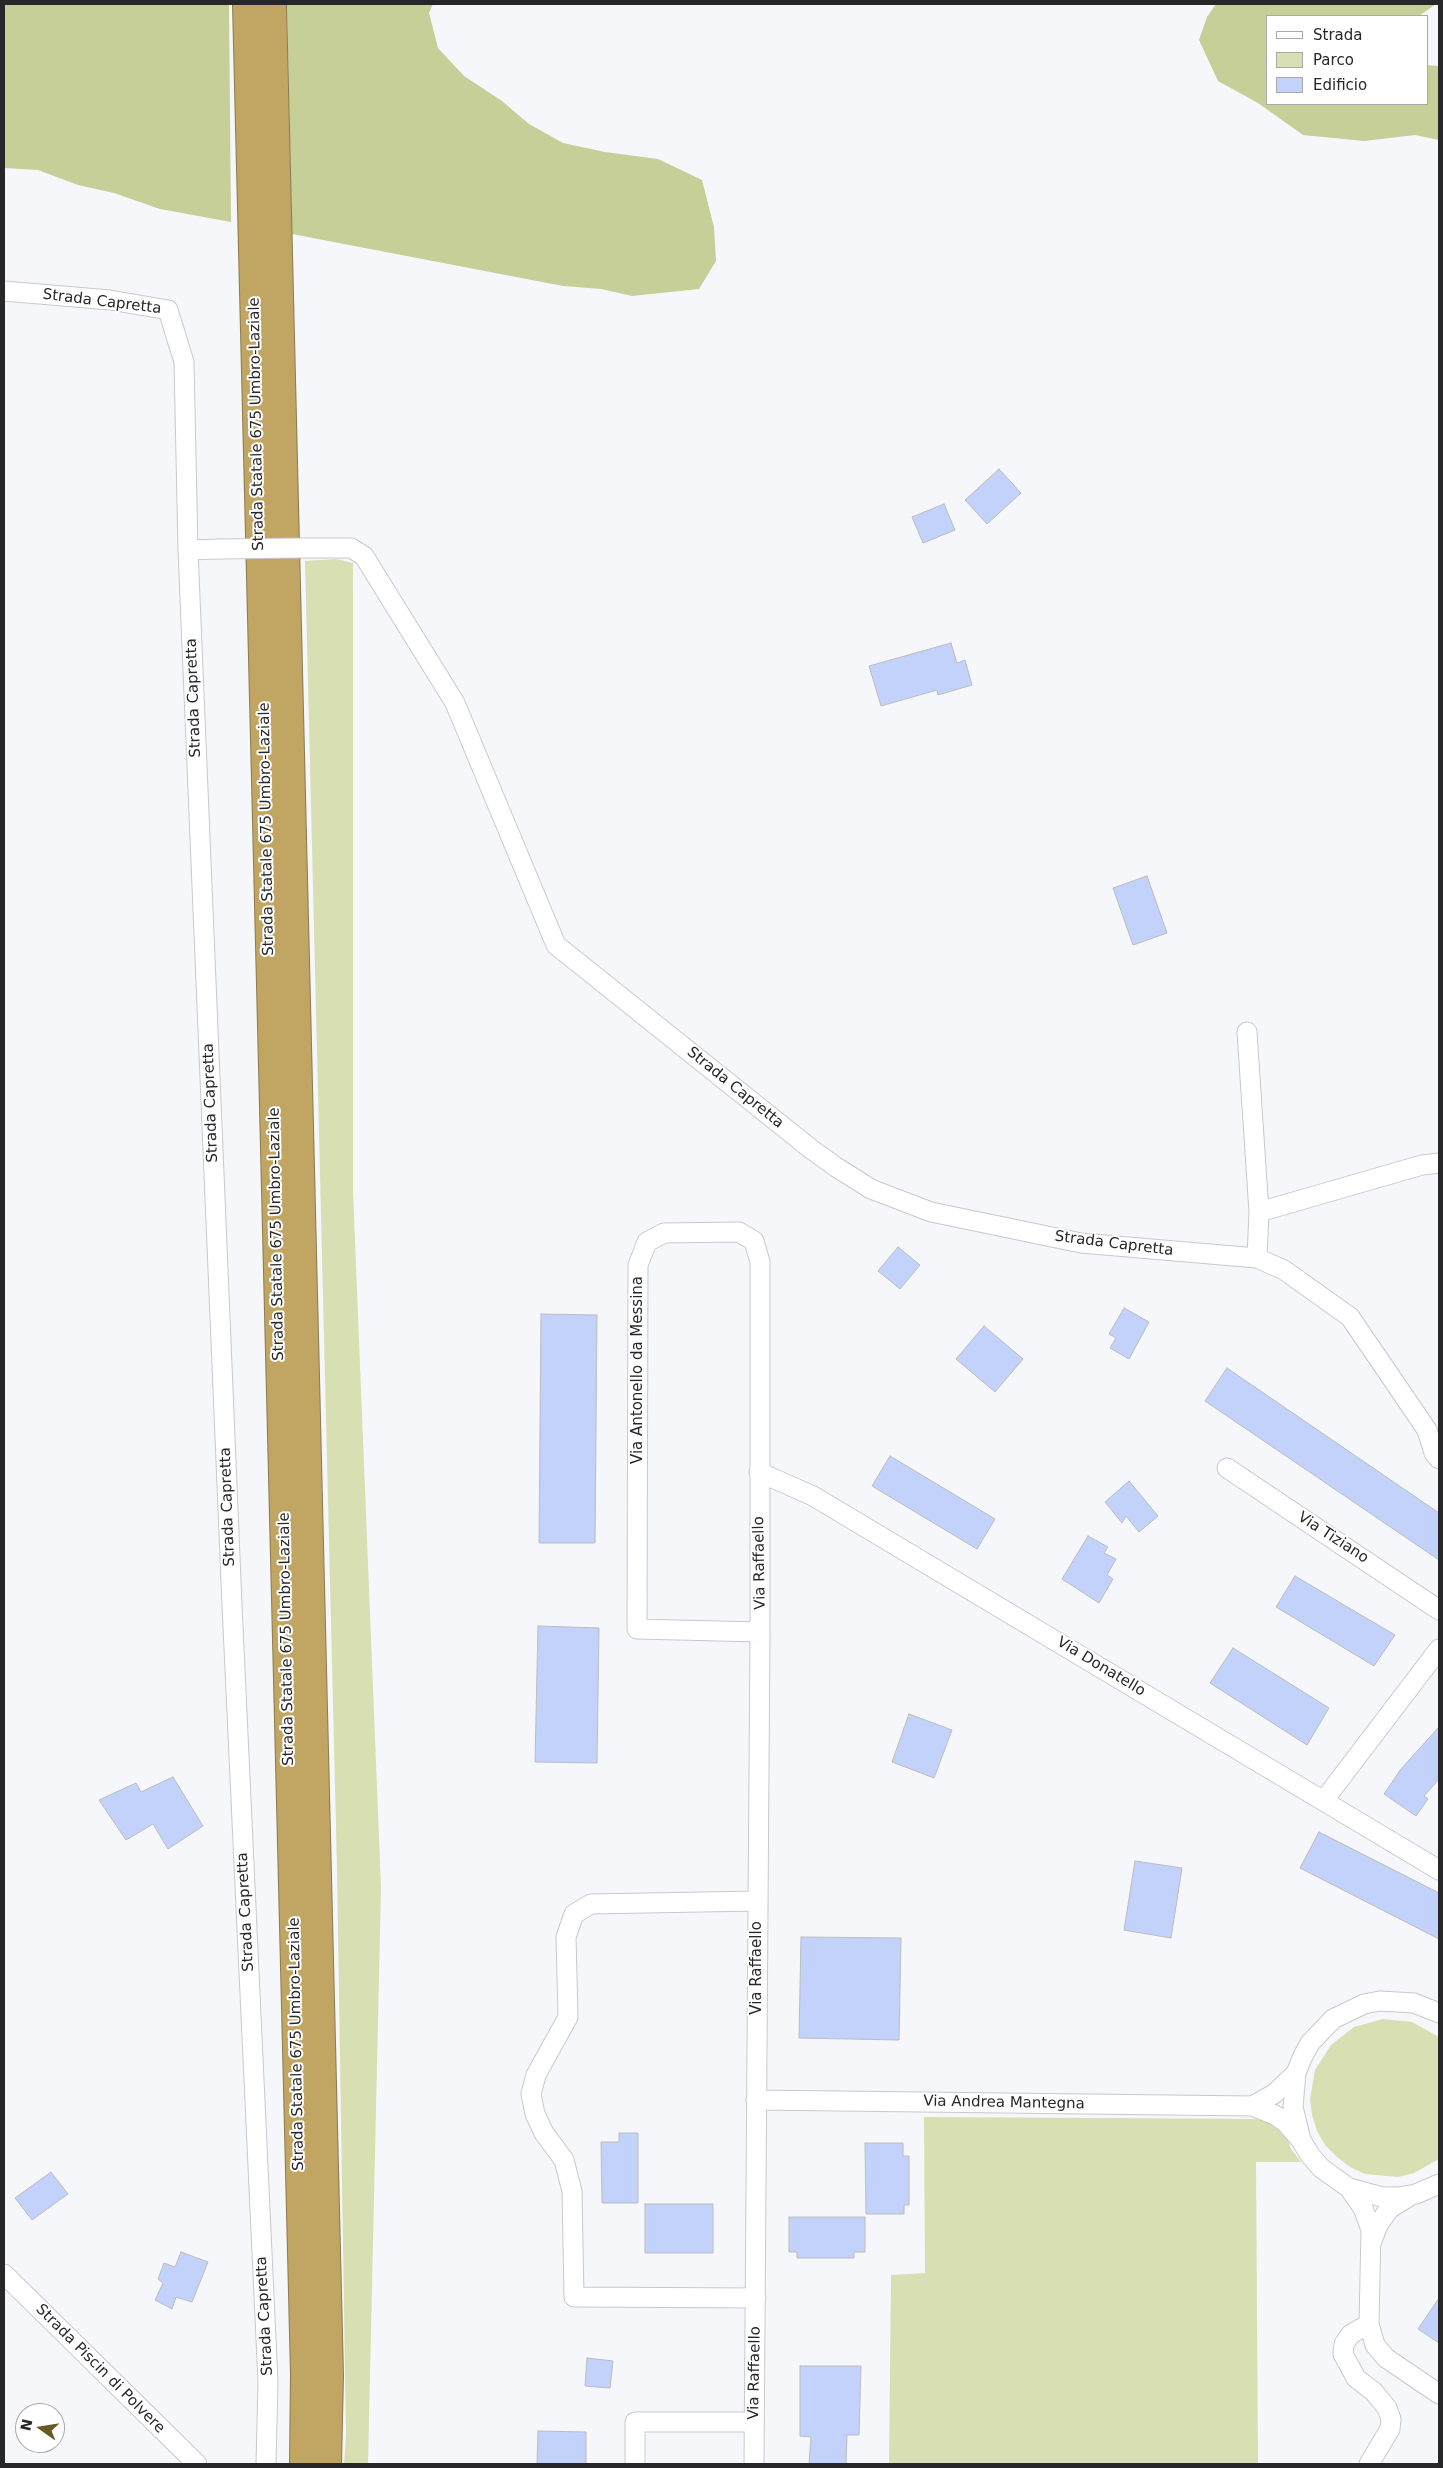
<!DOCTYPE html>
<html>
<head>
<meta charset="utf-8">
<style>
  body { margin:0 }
  #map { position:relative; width:1443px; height:2468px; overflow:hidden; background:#f6f7fa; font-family:"DejaVu Sans",sans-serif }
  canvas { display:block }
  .frame { position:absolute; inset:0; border:5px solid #272729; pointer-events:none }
  .legend { position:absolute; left:1266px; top:15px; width:162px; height:90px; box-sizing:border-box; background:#fff; border:1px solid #a9a9a9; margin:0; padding:6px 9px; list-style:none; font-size:15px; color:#272729 }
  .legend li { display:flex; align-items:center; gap:10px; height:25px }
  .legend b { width:25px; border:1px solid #a9a9a9 }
  .north { position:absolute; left:15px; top:2403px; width:50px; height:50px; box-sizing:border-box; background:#fff; border:1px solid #a9a9a9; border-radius:50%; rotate:283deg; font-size:14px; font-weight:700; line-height:20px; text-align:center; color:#272729 }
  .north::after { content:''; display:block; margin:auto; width:18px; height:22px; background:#685926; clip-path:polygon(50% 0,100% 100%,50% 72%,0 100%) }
</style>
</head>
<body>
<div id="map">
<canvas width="1443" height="2468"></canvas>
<div class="frame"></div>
<ul class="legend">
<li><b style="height:6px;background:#fff"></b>Strada</li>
<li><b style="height:14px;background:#d7dfb3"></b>Parco</li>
<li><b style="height:14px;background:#c2d2fb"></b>Edificio</li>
</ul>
<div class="north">N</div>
</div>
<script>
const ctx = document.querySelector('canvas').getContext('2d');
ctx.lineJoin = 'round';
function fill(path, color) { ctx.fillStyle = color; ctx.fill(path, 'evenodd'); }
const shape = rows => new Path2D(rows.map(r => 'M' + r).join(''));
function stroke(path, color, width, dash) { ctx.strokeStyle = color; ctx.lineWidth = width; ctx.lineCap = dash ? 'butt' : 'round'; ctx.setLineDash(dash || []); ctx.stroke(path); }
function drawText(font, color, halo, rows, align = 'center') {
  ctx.font = font + ' "DejaVu Sans",sans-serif'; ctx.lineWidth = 4; ctx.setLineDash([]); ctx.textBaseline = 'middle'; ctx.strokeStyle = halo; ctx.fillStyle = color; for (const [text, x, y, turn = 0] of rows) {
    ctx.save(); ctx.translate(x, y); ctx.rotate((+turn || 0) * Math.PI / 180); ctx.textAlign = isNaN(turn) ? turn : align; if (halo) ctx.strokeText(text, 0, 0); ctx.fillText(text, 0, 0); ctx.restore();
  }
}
fill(shape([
  [336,559,353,563,353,1191,381,1887,368,2464,344,2464,346,2435,337,1868,305,561],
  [1383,2019,1412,2022,1439,2037,1439,2159,1414,2173,1398,2177,1365,2174,1350,2167,1337,2157,1325,2145,1317,2131,1312,2115,1310,2099,1315,2070,1331,2045,1354,2027],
  [924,2117,1252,2119,1267,2120,1277,2125,1286,2134,1291,2149,1301,2162,1256,2162,1258,2464,889,2464,891,2275,925,2273]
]), '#d7dfb3');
fill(shape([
  [4,4,229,4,231,222,160,209,114,193,78,185,38,170,4,168],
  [287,4,433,4,429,13,438,48,464,76,502,101,529,124,563,143,605,152,658,159,702,180,714,227,716,261,699,289,632,296,601,289,563,286,292,234],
  [1216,4,1436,4,1419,16,1267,16,1267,104,1427,104,1427,65,1439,66,1439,140,1415,135,1364,141,1303,135,1258,103,1218,81,1199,40,1207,17]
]), '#c6cf98');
const building = shape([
  [999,469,1021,493,987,524,965,500,999,469],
  [944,504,955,530,923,543,912,517,944,504],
  [951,643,957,663,965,660,972,685,938,695,937,690,881,706,869,666,951,643],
  [1147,876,1167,933,1133,945,1113,888,1147,876],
  [898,1247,920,1265,900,1289,878,1271,898,1247],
  [1124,1308,1149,1322,1129,1359,1110,1348,1116,1338,1109,1334,1124,1308],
  [541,1314,597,1315,595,1543,539,1543,541,1314],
  [984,1326,1023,1359,995,1392,956,1359,984,1326],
  [1227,1368,1439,1513,1439,1560,1205,1401,1227,1368],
  [890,1456,995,1519,977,1549,872,1486,890,1456],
  [1129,1481,1158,1516,1139,1532,1126,1516,1122,1523,1105,1502,1129,1481],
  [1088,1536,1108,1547,1104,1553,1116,1559,1107,1575,1113,1579,1099,1603,1062,1579,1088,1536],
  [1295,1576,1395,1635,1374,1666,1276,1607,1295,1576],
  [538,1626,599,1628,597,1763,535,1762,538,1626],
  [1233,1648,1329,1708,1307,1745,1210,1683,1233,1648],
  [909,1714,952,1730,934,1778,892,1762,909,1714],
  [1439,1727,1439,1779,1424,1796,1428,1799,1416,1816,1384,1794,1401,1769,1439,1727],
  [173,1777,203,1826,168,1849,153,1824,126,1840,99,1800,136,1783,141,1792,173,1777],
  [1319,1832,1439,1893,1439,1939,1300,1868,1319,1832],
  [1135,1861,1182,1868,1171,1938,1124,1930,1135,1861],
  [801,1937,901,1938,899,2040,799,2038,801,1937],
  [619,2133,638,2133,638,2203,602,2203,601,2142,619,2142,619,2133],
  [865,2143,903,2143,903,2156,909,2156,909,2205,904,2205,904,2214,866,2214,865,2143],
  [51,2172,68,2194,32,2220,15,2198,51,2172],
  [645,2204,713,2204,713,2253,645,2253,645,2204],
  [789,2217,865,2217,865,2252,854,2252,854,2258,797,2258,797,2252,789,2252,789,2217],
  [181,2252,208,2262,192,2302,176,2297,172,2309,155,2300,163,2283,158,2279,164,2263,175,2267,181,2252],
  [1439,2298,1439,2343,1418,2329,1439,2298],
  [587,2358,613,2361,610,2388,585,2386,587,2358],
  [800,2366,861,2366,859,2435,847,2435,846,2464,809,2464,811,2437,800,2436,800,2366],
  [538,2431,586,2432,586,2464,537,2464,538,2431]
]);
fill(building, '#c2d2fb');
stroke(building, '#babcbf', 1);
const street = shape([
  [4,291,110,300,168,310,184,362,188,550,220,549],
  [302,548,351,548,364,556,455,703,556,945,811,1149,836,1167,871,1189,931,1212,1081,1243,1257,1258,1284,1270,1350,1317,1427,1430,1434,1453,1439,1459],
  [188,550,232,1605,268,2382,266,2464],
  [1247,1032,1259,1212,1257,1258],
  [1259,1212,1422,1165,1439,1163],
  [1227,1468,1439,1610],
  [759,1472,813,1496,1439,1870],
  [1324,1800,1439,1649],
  [1439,2013,1414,2003,1380,2001,1364,2004,1333,2019,1310,2043,1302,2058,1296,2073,1293,2107,1301,2140,1310,2155,1321,2168,1349,2188,1382,2197,1399,2197,1416,2194,1439,2184],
  [756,2100,1252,2106,1275,2115,1285,2122,1301,2140],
  [1252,2106,1274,2094,1296,2073],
  [1349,2188,1363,2208,1371,2230,1369,2324,1375,2345,1386,2358,1439,2394],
  [1372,2241,1378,2225,1389,2209,1410,2196],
  [4,2274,197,2464],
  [756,2298,574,2297,572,2191,564,2160,544,2133,535,2114,531,2094,536,2075,568,2017,566,1937,574,1914,591,1904,757,1901],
  [635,2464,635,2422,754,2422],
  [754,2464,760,1632,760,1262,754,1241,739,1232,664,1233,647,1242,638,1265,637,1629,760,1632],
  [1369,2464,1390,2429,1391,2419,1387,2408,1374,2392,1356,2378,1343,2354,1344,2344,1351,2334,1369,2324]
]);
const highway = shape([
  [247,4,305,2374,304,2464],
  [272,4,329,2375,327,2464]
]);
stroke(street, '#c8c9cd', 21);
stroke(highway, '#8a7a4e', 30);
stroke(street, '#fff', 19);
stroke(highway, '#c0a662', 28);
const streetBridge = shape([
  [220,549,302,548]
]);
stroke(streetBridge, '#c8c9cd', 21, []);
stroke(streetBridge, '#fff', 19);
drawText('15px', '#272729', '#fff', [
  ["Strada Capretta",102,302,7],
  ["Strada Statale 675 Umbro-Laziale",257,424,-91],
  ["Strada Capretta",194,698,-92],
  ["Strada Statale 675 Umbro-Laziale",267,829,-91],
  ["Strada Capretta",735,1088,39],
  ["Strada Capretta",211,1103,-92],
  ["Strada Statale 675 Umbro-Laziale",277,1234,-91],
  ["Strada Capretta",1114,1244,7],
  ["Via Antonello da Messina",638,1370,-90],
  ["Strada Capretta",228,1507,-92],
  ["Via Tiziano",1333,1538,33],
  ["Via Raffaello",760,1563,-91],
  ["Strada Statale 675 Umbro-Laziale",287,1639,-91],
  ["Via Donatello",1101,1667,31],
  ["Strada Capretta",246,1912,-93],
  ["Via Raffaello",757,1968,-90],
  ["Strada Statale 675 Umbro-Laziale",297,2044,-91],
  ["Via Andrea Mantegna",1004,2103,1],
  ["Strada Capretta",265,2316,-93],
  ["Strada Piscin di Polvere",100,2369,45],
  ["Via Raffaello",755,2373,-89]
]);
</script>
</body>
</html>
